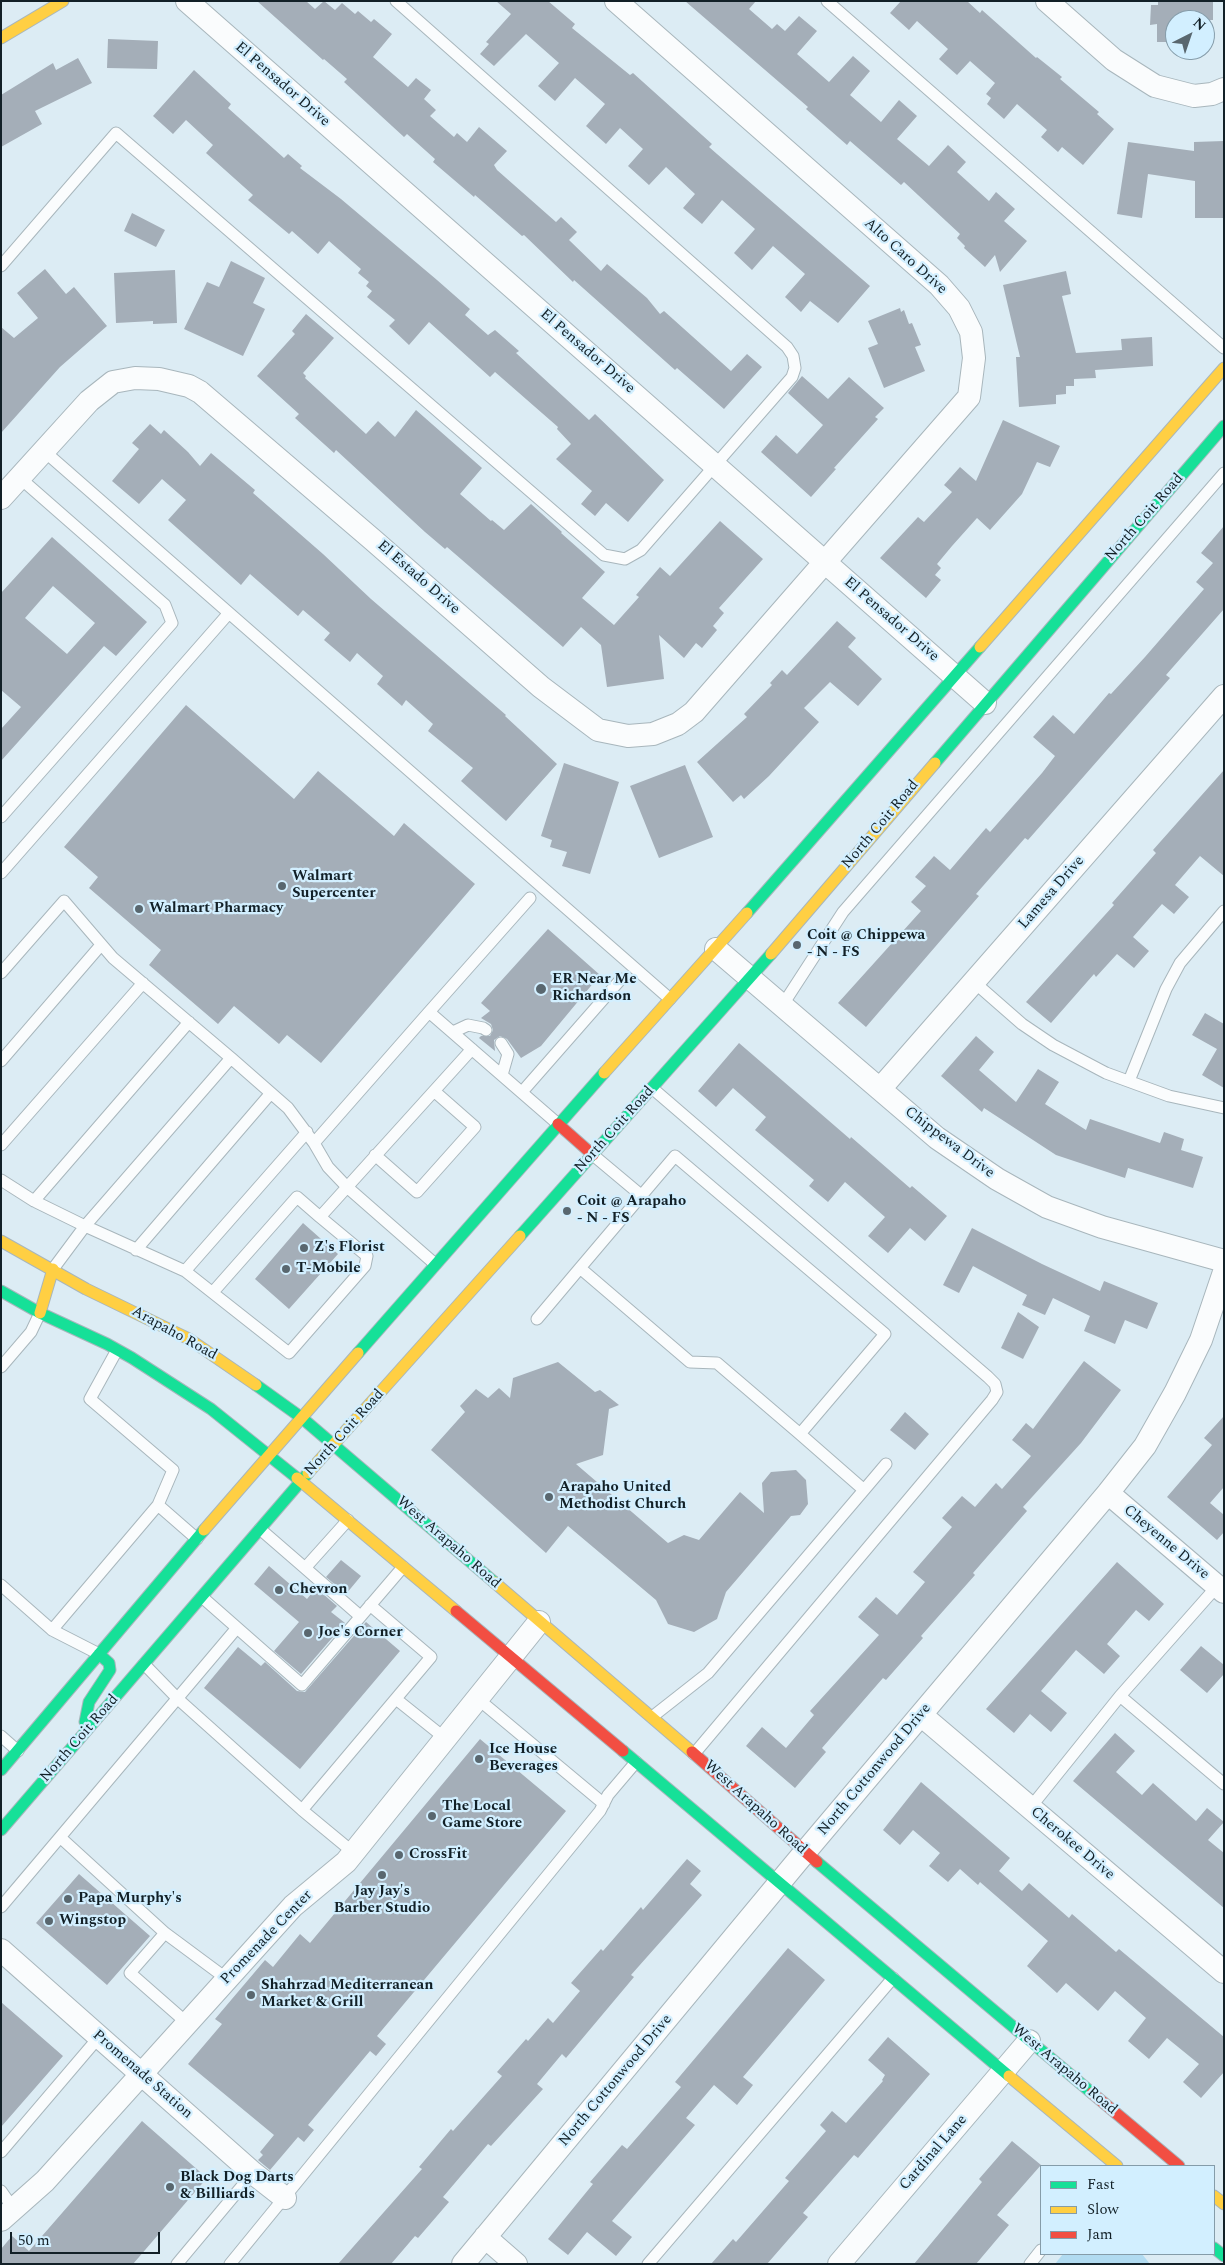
<!DOCTYPE html>
<html>
<head>
<meta charset="utf-8">
<style>
  body { margin:0 }
  #map { position:relative; width:1225px; height:2265px; overflow:hidden; background:#dcecf4; font-family:Spectral,serif }
  canvas { display:block }
  .frame { position:absolute; inset:0; border:2px solid #122027; pointer-events:none }
  .legend { position:absolute; left:1040px; top:2165px; width:175px; height:90px; box-sizing:border-box; background:#d2efff; border:1px solid #859ca9; margin:0; padding:6px 9px; list-style:none; font-size:15px; color:#122027 }
  .legend li { display:flex; align-items:center; gap:10px; height:25px }
  .legend b { width:25px; border:1px solid #859ca9 }
  .north { position:absolute; left:1165px; top:10px; width:50px; height:50px; box-sizing:border-box; background:#d2efff; border:1px solid #859ca9; border-radius:50%; rotate:41deg; font-size:14px; font-weight:700; line-height:20px; text-align:center; color:#122027 }
  .north::after { content:''; display:block; margin:auto; width:18px; height:22px; background:#59676f; clip-path:polygon(50% 0,100% 100%,50% 72%,0 100%) }
  .scale { position:absolute; left:10px; top:2232px; width:150px; height:22px; box-sizing:border-box; border:2px solid #122027; border-top:0; padding-left:6px; font-size:15px; line-height:18px; white-space:nowrap; color:#122027; -webkit-text-stroke:4px #d2efff; paint-order:stroke }
</style>
</head>
<body>
<div id="map">
<canvas width="1225" height="2265"></canvas>
<div class="frame"></div>
<ul class="legend">
<li><b style="height:6px;background:#16e098"></b>Fast</li>
<li><b style="height:6px;background:#ffcf43"></b>Slow</li>
<li><b style="height:6px;background:#f24e42"></b>Jam</li>
</ul>
<div class="north">N</div>
<div class="scale">50 m</div>
</div>
<script>
const ctx = document.querySelector('canvas').getContext('2d');
ctx.lineJoin = 'round';
function fill(path, color) { ctx.fillStyle = color; ctx.fill(path, 'evenodd'); }
const shape = rows => new Path2D(rows.map(r => 'M' + r).join(''));
function stroke(path, color, width, dash) { ctx.strokeStyle = color; ctx.lineWidth = width; ctx.lineCap = dash ? 'butt' : 'round'; ctx.setLineDash(dash || []); ctx.stroke(path); }
function drawText(font, color, halo, rows, align = 'center') {
  ctx.font = font + ' Spectral,serif'; ctx.lineWidth = 4.5; ctx.setLineDash([]); ctx.textBaseline = 'middle'; ctx.strokeStyle = halo; ctx.fillStyle = color; for (const [text, x, y, turn = 0] of rows) {
    ctx.save(); ctx.translate(x, y); ctx.rotate((+turn || 0) * Math.PI / 180); ctx.textAlign = isNaN(turn) ? turn : align; if (halo) ctx.strokeText(text, 0, 0); ctx.fillText(text, 0, 0); ctx.restore();
  }
}
fill(shape([
  [1063,2254,1142,2254,1150,2264,1055,2264]
]), '#b1dbf1');
fill(shape([
  [257,1,306,1,315,9,324,1,335,10,342,3,355,14,358,11,371,22,374,19,392,34,373,57,408,87,416,78,431,90,424,99,436,110,430,116,454,137,457,133,467,142,479,127,507,151,494,165,497,170,556,222,561,217,577,232,569,240,601,271,607,264,647,298,660,314,664,311,731,371,747,354,762,367,724,409,677,368,675,370,574,280,573,282,524,235,522,236,475,195,474,197,433,162,435,159,407,134,404,137,344,82,347,79,324,59,323,60],
  [496,1,548,1,575,24,572,28,630,75,633,73,712,144,709,147,717,154,870,286,838,323,810,301,801,312,785,297,805,274,773,246,752,270,734,253,755,229,722,200,702,224,683,208,695,194,666,167,649,185,628,166,643,149,620,128,606,144,586,126,605,104,575,78,555,101,538,86,559,63,526,34,494,66,480,54,489,44,486,42,511,14],
  [685,1,756,1,749,9,772,29,777,24,785,31,799,16,817,31,797,54,829,82,853,56,870,71,850,95,881,122,899,100,917,116,897,139,929,166,948,145,966,162,957,172,989,201,996,192,1015,209,1004,221,1027,241,1000,272,995,255,985,267,964,248,965,246,957,238,960,234,904,182,901,185,850,141,847,145,806,109,808,107],
  [901,1,967,1,980,13,982,10,1036,58,1037,57,1062,77,1060,79,1099,112,1097,114,1114,129,1083,165,1062,147,1058,152,1041,137,1047,130,1017,104,1004,119,987,104,991,98,986,94,995,83,970,61,957,75,939,59,948,49,917,21,909,30,890,13],
  [1158,1,1213,1,1213,20,1175,20,1175,42,1157,42,1157,24,1150,25,1151,5,1158,5],
  [108,39,158,41,157,69,107,68],
  [78,58,92,83,35,111,42,124,1,147,1,95,53,63,56,70],
  [194,70,231,104,228,108,284,158,288,154,302,166,300,168,341,199,437,280,470,309,465,315,488,335,495,330,519,351,516,353,589,420,595,414,664,480,628,522,606,503,595,516,581,504,592,491,556,459,571,444,557,429,558,427,495,372,490,377,429,322,409,345,389,326,395,320,367,297,372,291,366,286,369,282,358,273,361,269,329,241,318,254,292,231,289,234,248,200,253,195,206,153,213,145,186,120,173,134,153,116],
  [1224,141,1223,218,1195,218,1195,181,1148,174,1142,218,1117,214,1128,142,1194,151,1194,142],
  [132,213,165,230,156,247,124,231],
  [231,261,265,278,253,303,265,309,243,356,184,329,207,282,219,287],
  [45,269,66,294,74,287,107,326,60,367,1,433,1,327,14,338,38,318,17,293],
  [175,270,177,323,153,324,153,321,116,323,114,273],
  [1066,271,1071,294,1062,296,1076,353,1122,350,1121,339,1152,337,1153,366,1095,370,1096,378,1074,379,1074,386,1066,386,1066,394,1056,395,1056,404,1019,407,1016,357,1020,357,1003,285],
  [900,308,901,312,904,310,909,324,912,323,921,345,915,347,925,371,884,388,868,348,878,344,868,321],
  [306,314,334,338,303,373,306,376,305,378,366,434,378,421,395,437,416,410,482,468,460,494,491,521,492,520,504,530,531,504,562,532,561,533,605,572,582,598,614,625,639,597,636,595,660,567,670,576,720,521,763,559,719,608,724,613,713,626,717,630,702,648,696,643,684,658,659,635,664,679,607,687,601,645,581,627,563,647,447,547,445,549,425,532,336,450,334,453,295,418,299,414,257,376,295,334,292,331],
  [802,376,828,399,849,377,884,408,875,417,878,419,834,468,836,469,811,497,761,452,776,435,797,454,823,425,788,393],
  [1003,420,1060,446,1050,467,1037,462,1022,494,990,530,977,518,952,546,937,564,941,568,935,575,941,580,926,598,880,558,918,517,924,522,952,492,944,485,960,467,976,481],
  [150,424,161,434,164,430,188,452,200,466,211,453,255,490,253,493,323,554,371,599,506,715,505,716,557,764,506,821,461,781,473,768,428,731,433,724,406,700,402,706,377,684,383,676,357,653,350,662,324,640,330,633,303,610,298,616,250,574,241,585,168,520,186,500,162,479,139,504,112,481,139,449,132,443],
  [1224,526,1224,609,1166,675,1170,678,1028,840,1025,838,976,894,979,896,866,1027,838,1003,921,911,911,902,926,886,915,877,934,856,950,870,986,828,990,832,1042,773,1055,756,1033,737,1053,715,1074,734,1109,693,1111,694,1145,657,1204,589,1196,582,1213,563,1201,553],
  [52,537,147,622,116,656,104,646,1,761,1,729,21,707,1,690,1,593],
  [53,586,95,623,67,654,25,618],
  [837,621,856,638,848,647,882,679,858,706,830,682,804,708,819,722,769,776,744,799,741,795,733,802,697,762,747,717,744,714,772,685,770,683,782,670,787,675],
  [186,705,294,799,318,771,394,836,404,823,475,884,321,1063,287,1035,279,1044,234,1006,218,1024,149,965,161,950,89,888,98,877,64,847],
  [564,763,619,782,590,874,562,866,567,852,550,847,552,840,541,836],
  [685,765,713,837,659,858,630,786],
  [1224,770,1224,876,1200,856,1175,885,1189,897,1174,914,1162,904,1133,937,1149,951,1134,968,1117,954,1096,977,1094,974,1051,1023,1026,1002,1114,905,1112,903,1156,853,1153,850],
  [548,929,600,975,541,1046,521,1058,507,1039,500,1036,494,1040,495,1051,479,1038,481,1036,490,1036,493,1030,491,1024,481,1018,490,1011,481,1003],
  [1205,1013,1224,1024,1224,1088,1202,1075,1217,1049,1192,1035],
  [976,1036,994,1052,979,1070,1016,1102,1038,1069,1059,1082,1045,1104,1086,1130,1090,1119,1160,1143,1164,1132,1184,1139,1181,1150,1203,1157,1193,1188,1128,1168,1125,1178,1056,1155,984,1108,982,1112,941,1076],
  [739,1043,850,1139,851,1137,910,1188,912,1186,947,1216,925,1241,910,1228,888,1253,868,1236,885,1217,845,1182,828,1202,809,1186,814,1180,755,1130,766,1117,733,1088,716,1107,698,1091],
  [303,1223,338,1254,289,1309,255,1279],
  [972,1228,1042,1264,1100,1291,1104,1281,1158,1303,1147,1329,1125,1320,1115,1344,1084,1331,1090,1316,1053,1298,1045,1315,1022,1305,1027,1295,973,1266,959,1293,943,1285],
  [1018,1312,1039,1327,1023,1359,1001,1348],
  [1084,1361,1121,1390,1081,1443,1023,1507,1027,1511,973,1573,975,1575,921,1636,923,1638,886,1680,883,1678,822,1748,826,1752,795,1788,746,1746,762,1727,786,1748,814,1715,810,1711,879,1635,858,1617,876,1597,897,1615,925,1582,913,1572,952,1527,942,1518,962,1496,975,1507,996,1483,1002,1489,1031,1456,1012,1440,1026,1423,1033,1429],
  [558,1362,595,1392,600,1390,619,1405,609,1409,603,1455,576,1464,668,1543,684,1535,699,1540,740,1492,764,1513,762,1483,771,1472,796,1470,806,1480,808,1504,800,1515,791,1516,726,1592,717,1619,694,1632,668,1624,656,1600,568,1526,546,1553,431,1450,465,1412,460,1406,476,1389,488,1398,499,1388,510,1398,513,1378],
  [905,1412,929,1434,915,1450,890,1430],
  [1224,1416,1224,1487,1210,1503,1224,1515,1224,1532,1217,1540,1167,1497,1212,1445,1204,1438],
  [341,1560,361,1576,346,1594,326,1577],
  [1117,1562,1164,1604,1149,1621,1136,1610,1107,1644,1120,1656,1104,1674,1076,1650,1041,1691,1067,1713,1051,1732,1030,1714,1014,1733,986,1709],
  [269,1566,307,1599,316,1588,337,1606,331,1612,345,1623,301,1674,274,1651,299,1622,254,1584],
  [366,1622,400,1651,300,1769,204,1688,238,1647,261,1666,265,1662,297,1691,305,1692],
  [1201,1646,1224,1665,1224,1674,1207,1693,1180,1670],
  [1115,1733,1135,1751,1116,1772,1142,1795,1153,1783,1196,1821,1207,1808,1224,1822,1208,1840,1224,1853,1224,1908,1073,1781],
  [480,1739,566,1811,377,2036,386,2044,376,2056,370,2051,308,2125,314,2130,304,2142,298,2137,270,2170,258,2160,263,2155,260,2152,274,2135,188,2064,222,2024,215,2019,265,1960,273,1967,300,1934,310,1943],
  [921,1782,1010,1858,999,1871,1022,1891,1029,1883,1069,1918,1072,1914,1116,1952,1119,1949,1224,2037,1224,2072,1201,2098,1183,2082,1199,2064,1167,2038,1149,2059,1128,2041,1146,2018,1115,1991,1098,2011,1066,1983,1057,1993,1027,1966,1048,1941,980,1882,978,1885,960,1869,948,1882,929,1866,940,1853,913,1830,900,1845,883,1830],
  [687,1859,701,1871,690,1884,702,1895,631,1975,634,1977,566,2058,562,2054,537,2084,543,2089,491,2146,488,2144,443,2197,449,2202,418,2238,415,2236,391,2264,338,2264,422,2169,419,2167,451,2129,453,2131,502,2076,497,2072,526,2039,528,2041,548,2018,553,2023,580,1991,571,1983,601,1949,603,1951,641,1907,643,1910],
  [79,1874,150,1936,107,1985,36,1923],
  [788,1948,825,1980,743,2077,753,2085,737,2105,714,2085,686,2118,695,2125,612,2221,632,2237,616,2256,587,2232,568,2255,548,2239,593,2184,590,2182,622,2145,627,2149,681,2087,675,2082],
  [1,2002,63,2056,1,2127],
  [888,2037,930,2074,858,2158,854,2155,803,2213,808,2217,767,2264,711,2264,733,2239,736,2242,789,2181,785,2178,826,2131,820,2125,832,2111,846,2123,883,2081,882,2080,885,2075,868,2060],
  [142,2121,207,2178,133,2264,1,2264,1,2249,12,2236,29,2251],
  [1012,2141,1041,2165,997,2215,1009,2225,976,2264,914,2264,982,2182,979,2179]
]), '#a4aeb8');
const lane = shape([
  [827,1,1224,348],
  [1,266,116,133,604,555,625,559,641,550,792,377,795,368,793,356,787,347,396,1],
  [44,451,670,999],
  [1,817,172,623,165,605,20,478],
  [1,873,229,613],
  [1,973,64,901,113,958,231,1058],
  [974,982,1022,1024,1053,1045,1106,1073,1169,1096,1224,1108],
  [782,1006,843,912,1224,473],
  [429,1012,530,898],
  [453,1032,468,1025,483,1028,486,1030],
  [501,1043,508,1054,502,1075],
  [1,1061,101,945],
  [1129,1081,1166,989,1180,963,1224,911],
  [652,1088,988,1377,995,1384,997,1392,992,1400,694,1754],
  [522,1092,621,979],
  [314,1143,328,1167,347,1187,435,1264],
  [1,1145,143,983],
  [375,1155,417,1192,475,1127,434,1091],
  [593,1155,642,1196],
  [1,1180,34,1201,85,1226,185,1271,289,1353,365,1266,367,1256,320,1217,472,1049],
  [34,1201,189,1022],
  [136,1250,271,1093],
  [53,1269,85,1226,231,1058,288,1108,314,1143,429,1012,558,1124],
  [185,1271,307,1132],
  [213,1292,297,1197,320,1217],
  [537,1319,580,1268],
  [117,1350,90,1399,173,1470,158,1505,197,1539],
  [1,1367,31,1332,40,1313],
  [864,1490,886,1464],
  [348,1520,305,1568,360,1616],
  [260,1529,305,1568],
  [1,1585,52,1630,99,1654],
  [202,1597,302,1685,403,1567],
  [52,1630,158,1505],
  [144,1664,178,1699,302,1810,431,1657,370,1605],
  [1120,1696,1219,1584],
  [396,1699,446,1739],
  [478,1699,604,1804],
  [652,1717,708,1673,864,1490,800,1434,717,1363,690,1362,580,1268,675,1156,885,1334,800,1434],
  [1,1736,18,1751],
  [1030,1808,1120,1696,1224,1784],
  [302,1810,354,1853],
  [61,1838,165,1933,227,1979],
  [1,1907,236,1629],
  [165,1933,130,1973,187,2023],
  [1,2152,99,2037],
  [1,2191,13,2208],
  [177,2264,253,2173],
  [230,2264,600,1811,608,1795,636,1762],
  [648,2264,893,1978],
  [1030,2264,1041,2250]
]);
const street = shape([
  [187,1,985,703],
  [1047,1,1114,60,1155,86,1194,96,1212,94,1224,89],
  [1,498,89,401,113,382,135,378,159,379,189,386,200,392,373,540,541,687,598,730,628,736,653,734,678,724,694,712,969,397,974,358,971,332,959,308,939,285,616,1],
  [716,949,937,1138,997,1179,1047,1207,1102,1227,1224,1261],
  [880,1089,1224,696],
  [1108,1493,1224,1592],
  [921,1715,1224,1972],
  [1,1950,253,2173,285,2198],
  [1,2220,45,2181,293,1906,346,1862,539,1622],
  [485,2237,516,2264],
  [463,2264,805,1852,1108,1493,1145,1446,1175,1393,1201,1340,1224,1272],
  [839,2264,1029,2041]
]);
const fast = shape([
  [935,763,1224,426],
  [747,913,980,647],
  [520,1236,771,954],
  [1,1291,40,1313,107,1344,132,1358,211,1409,297,1478],
  [358,1353,604,1073],
  [256,1385,302,1418,494,1582],
  [85,1722,89,1702,110,1670,109,1663,99,1654],
  [623,1751,1009,2076],
  [1,1770,204,1530],
  [1,1830,308,1473],
  [817,1862,1092,2093],
  [1214,2248,1224,2256]
]);
const slow = shape([
  [1,38,63,1],
  [980,647,1224,368],
  [771,954,935,763],
  [604,1073,747,913],
  [1,1241,86,1289,189,1339,256,1385],
  [40,1313,53,1269],
  [308,1473,520,1236],
  [297,1478,456,1611],
  [204,1530,358,1353],
  [494,1582,692,1752],
  [1009,2076,1117,2166],
  [1214,2196,1224,2204]
]);
const jam = shape([
  [558,1124,593,1155],
  [456,1611,623,1751],
  [692,1752,817,1862],
  [1092,2093,1179,2166]
]);
stroke(lane, '#a8b6bc', 13);
stroke(street, '#a8b6bc', 24);
stroke(fast, '#a8b6bc', 13);
stroke(slow, '#a8b6bc', 13);
stroke(jam, '#a8b6bc', 13);
stroke(lane, '#fafcfd', 11);
stroke(street, '#fafcfd', 22);
stroke(fast, '#16e098', 11);
stroke(slow, '#ffcf43', 11);
stroke(jam, '#f24e42', 11);
for (const [x, y, r, color] of [
  [282,886,5,"#59676f"],
  [139,909,5,"#59676f"],
  [797,945,5,"#59676f"],
  [541,989,6,"#59676f"],
  [567,1211,5,"#59676f"],
  [304,1248,5,"#59676f"],
  [286,1269,5,"#59676f"],
  [549,1497,5,"#59676f"],
  [279,1590,5,"#59676f"],
  [308,1633,5,"#59676f"],
  [479,1759,5,"#59676f"],
  [432,1816,5,"#59676f"],
  [399,1855,5,"#59676f"],
  [382,1875,5,"#59676f"],
  [68,1899,5,"#59676f"],
  [49,1921,5,"#59676f"],
  [251,1995,5,"#59676f"],
  [170,2187,5,"#59676f"]
]) { const dot = new Path2D(); dot.arc(x, y, r, 0, 2 * Math.PI); ctx.fillStyle = color; ctx.fill(dot); stroke(dot, '#d2efff', 2); }
drawText('15px', '#122027', '#d2efff', [
  ["El Pensador Drive",282,85,41],
  ["Alto Caro Drive",905,257,42],
  ["El Pensador Drive",587,352,41],
  ["North Coit Road",1145,518,-49],
  ["El Estado Drive",418,578,41],
  ["El Pensador Drive",891,620,41],
  ["North Coit Road",881,825,-50],
  ["Lamesa Drive",1052,893,-49],
  ["North Coit Road",615,1130,-48],
  ["Chippewa Drive",949,1143,37],
  ["Arapaho Road",174,1334,29],
  ["North Coit Road",345,1433,-48],
  ["West Arapaho Road",448,1543,41],
  ["Cheyenne Drive",1166,1543,40],
  ["North Coit Road",80,1739,-49],
  ["North Cottonwood Drive",875,1770,-50],
  ["West Arapaho Road",755,1808,42],
  ["Cherokee Drive",1072,1844,40],
  ["Promenade Center",267,1938,-46],
  ["West Arapaho Road",1064,2070,40],
  ["Promenade Station",142,2075,41],
  ["North Cottonwood Drive",616,2081,-50],
  ["Cardinal Lane",934,2153,-49]
]);
drawText('bold 15px', '#122027', '#d2efff', [
  ["Walmart",292,877],
  ["Supercenter",292,894],
  ["Walmart Pharmacy",149,909],
  ["Coit @ Chippewa",807,936],
  ["- N - FS",807,953],
  ["ER Near Me",552,980],
  ["Richardson",552,997],
  ["Coit @ Arapaho",577,1202],
  ["- N - FS",577,1219],
  ["Z's Florist",314,1248],
  ["T-Mobile",296,1269],
  ["Arapaho United",559,1488],
  ["Methodist Church",559,1505],
  ["Chevron",289,1590],
  ["Joe's Corner",318,1633],
  ["Ice House",489,1750],
  ["Beverages",489,1767],
  ["The Local",442,1807],
  ["Game Store",442,1824],
  ["CrossFit",409,1855],
  ["Jay Jay's",382,1892,"center"],
  ["Barber Studio",382,1909,"center"],
  ["Papa Murphy's",78,1899],
  ["Wingstop",59,1921],
  ["Shahrzad Mediterranean",261,1986],
  ["Market & Grill",261,2003],
  ["Black Dog Darts",180,2178],
  ["& Billiards",180,2195]
], 'left');
</script>
</body>
</html>
